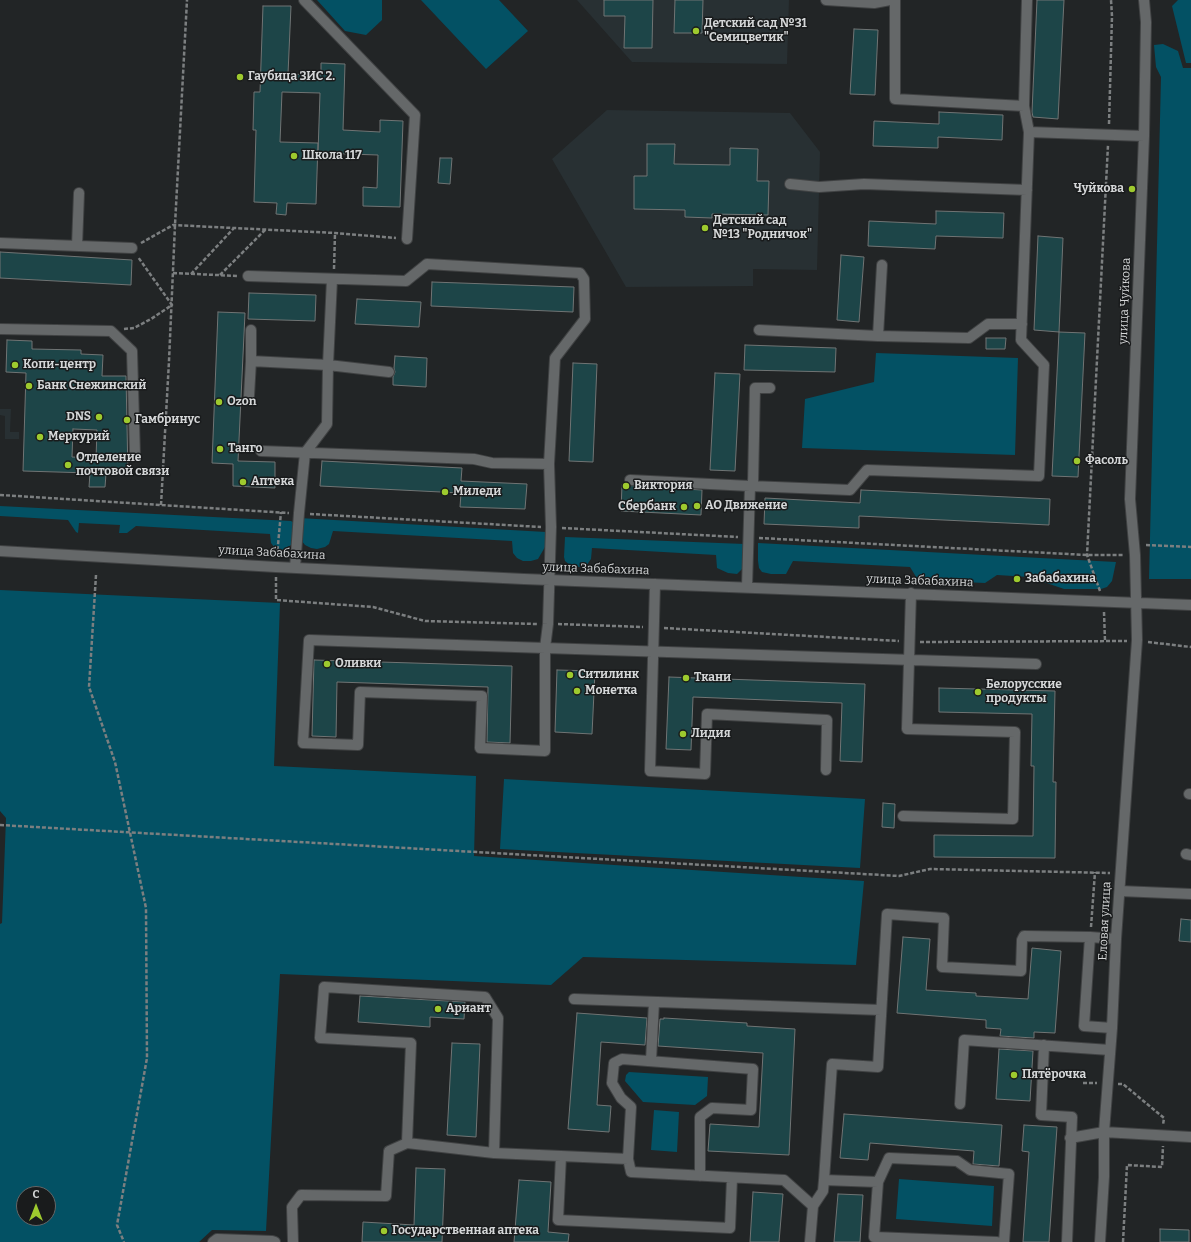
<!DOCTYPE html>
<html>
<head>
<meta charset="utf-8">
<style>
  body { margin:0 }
  #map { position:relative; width:1191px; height:1242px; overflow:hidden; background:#222526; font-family:Bitter,serif }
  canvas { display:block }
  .north { position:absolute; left:16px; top:1186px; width:40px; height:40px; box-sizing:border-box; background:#191b1c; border:1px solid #646667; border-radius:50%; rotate:0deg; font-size:11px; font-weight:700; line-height:16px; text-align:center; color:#d5d7d8 }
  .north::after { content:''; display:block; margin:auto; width:14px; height:18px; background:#9eca2e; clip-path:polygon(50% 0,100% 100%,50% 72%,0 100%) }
</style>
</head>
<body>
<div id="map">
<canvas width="1191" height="1242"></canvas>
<div class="north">С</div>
</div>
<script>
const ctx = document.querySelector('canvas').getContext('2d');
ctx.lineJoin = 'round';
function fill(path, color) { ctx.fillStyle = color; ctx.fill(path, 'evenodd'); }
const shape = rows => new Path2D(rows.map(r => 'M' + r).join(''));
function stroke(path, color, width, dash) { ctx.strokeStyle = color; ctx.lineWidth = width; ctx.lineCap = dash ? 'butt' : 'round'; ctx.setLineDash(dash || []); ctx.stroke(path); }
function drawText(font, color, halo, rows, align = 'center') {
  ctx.font = font + ' Bitter,serif'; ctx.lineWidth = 3; ctx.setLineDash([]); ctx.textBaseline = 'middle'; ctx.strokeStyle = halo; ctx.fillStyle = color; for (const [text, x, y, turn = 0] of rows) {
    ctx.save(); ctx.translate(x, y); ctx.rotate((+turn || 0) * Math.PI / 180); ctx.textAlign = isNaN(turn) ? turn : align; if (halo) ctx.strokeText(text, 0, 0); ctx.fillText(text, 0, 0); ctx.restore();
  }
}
fill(shape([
  [577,0,789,0,787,64,632,62],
  [607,110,790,113,820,152,817,270,753,269,753,286,626,287,552,159],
  [0,409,11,409,10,432,19,432,19,439,5,439,5,416,0,415]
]), '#283033');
fill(shape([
  [317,0,382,0,382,20,366,35,345,31],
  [421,0,499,0,528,31,486,69],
  [1178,0,1191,0,1191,63,1186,63,1172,6],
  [1163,44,1178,51,1183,68,1191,68,1191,579,1149,579,1161,77,1156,67,1154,45],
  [876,353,1018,358,1015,455,802,448,805,399,874,382],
  [0,506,291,521,294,523,292,544,285,550,279,550,275,548,271,543,270,534,136,526,127,533,119,533,120,525,79,523,78,533,76,532,68,520,0,516],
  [299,518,546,532,545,547,538,559,531,561,523,561,517,558,513,553,512,541,333,531,329,544,325,547,317,549,311,548,305,545,301,540],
  [565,537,745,544,743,568,737,574,728,573,717,568,716,555,592,548,591,559,586,566,581,567,571,566,565,561,564,557],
  [758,543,1116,562,1112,581,1107,587,1101,589,1064,589,1029,577,997,575,985,583,918,580,910,567,793,561,786,574,771,574,762,572,759,568,758,561],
  [0,590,280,603,274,766,476,776,474,856,864,881,856,965,583,957,551,985,280,974,266,1231,212,1230,199,1242,0,1242,0,924,2,923,6,818,0,811],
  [24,1194,48,1194,48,1218,24,1218],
  [504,779,865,799,860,868,500,849],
  [629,1072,708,1077,707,1096,695,1105,643,1102,625,1081,626,1075],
  [654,1110,679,1112,677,1152,651,1150],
  [899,1179,994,1186,992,1226,896,1219]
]), '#035164');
const building = shape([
  [604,0,653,0,652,48,624,48,625,16,604,16,604,0],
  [675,0,703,0,702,33,674,33,675,0],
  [1037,0,1064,0,1058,119,1033,117,1032,112,1037,0],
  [263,6,291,6,288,74,321,75,321,63,345,64,343,130,380,132,380,120,403,121,400,207,363,206,363,187,377,188,378,155,318,153,320,93,282,92,280,142,318,143,316,204,287,203,286,215,276,214,277,203,254,202,256,130,253,130,254,92,260,92,263,6],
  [854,29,878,30,875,95,850,94,854,29],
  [939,112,1003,115,1002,140,938,137,938,148,873,146,874,121,939,124,939,112],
  [647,144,675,144,674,164,730,165,730,148,758,149,757,181,769,181,768,215,712,214,712,218,685,217,685,210,634,209,634,176,647,176,647,144],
  [440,158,452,158,450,184,438,183,440,158],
  [936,211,1004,213,1003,238,936,236,935,249,868,246,869,221,936,224,936,211],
  [1038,236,1063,238,1059,332,1034,330,1038,236],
  [0,252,132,260,131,285,0,278,0,252],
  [841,255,864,257,859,322,837,320,841,255],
  [432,282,574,287,573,312,431,306,432,282],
  [249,293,316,295,315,321,248,319,249,293],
  [357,299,421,302,419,327,355,324,357,299],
  [218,312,245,313,238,461,275,462,275,488,233,486,233,464,212,463,218,312],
  [1059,332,1085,333,1078,477,1052,476,1059,332],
  [986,338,1006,338,1005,349,986,349,986,338],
  [7,340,32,341,32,349,81,350,81,354,103,355,102,376,126,376,128,475,106,474,105,487,89,487,90,473,23,471,26,373,6,372,7,340],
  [73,429,97,430,96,458,72,457,73,429],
  [745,345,836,348,835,372,744,370,745,345],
  [395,356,427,358,426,387,393,385,393,377,395,372,394,368,395,356],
  [573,363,597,364,593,462,569,461,573,363],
  [715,373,740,374,735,471,710,470,715,373],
  [322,461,462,468,461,481,527,484,525,509,460,507,461,493,320,486,322,461],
  [622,485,702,490,701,515,621,511,622,485],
  [861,490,1050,499,1049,525,859,516,859,528,764,524,765,498,860,503,861,490],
  [314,660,512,666,510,743,487,742,488,687,337,682,336,737,312,736,314,660],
  [557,670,595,671,592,734,555,732,557,670],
  [669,677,865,684,862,762,840,761,842,703,693,697,691,750,666,749,669,677],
  [939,688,1055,691,1053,782,1056,782,1055,858,934,857,934,835,1033,836,1034,766,1031,766,1032,714,939,712,939,688],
  [883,803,895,804,894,828,882,827,883,803],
  [1181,919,1191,920,1191,942,1179,941,1181,919],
  [903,937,930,939,926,990,976,993,976,996,1028,999,1032,948,1061,951,1055,1033,1034,1032,1034,1038,1000,1036,1001,1029,986,1028,986,1020,897,1013,903,937],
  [360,996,465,1002,464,1019,430,1017,430,1027,358,1022,360,996],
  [577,1013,647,1018,645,1045,601,1042,597,1105,611,1106,609,1132,568,1129,577,1013],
  [664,1018,747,1023,747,1026,795,1029,789,1155,708,1151,710,1124,759,1127,763,1053,658,1046,660,1019,664,1019,664,1018],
  [452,1043,480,1044,476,1137,447,1135,452,1043],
  [999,1049,1033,1051,1030,1101,996,1099,999,1049],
  [844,1114,1002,1125,999,1166,973,1164,974,1151,870,1143,868,1160,840,1158,844,1114],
  [1024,1125,1057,1127,1049,1242,1023,1242,1029,1152,1022,1151,1024,1125],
  [416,1168,445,1169,442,1242,362,1242,363,1222,414,1225,416,1168],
  [519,1180,551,1182,548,1232,569,1234,568,1242,514,1242,519,1180],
  [753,1192,783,1194,779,1242,750,1242,753,1192],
  [838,1194,863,1195,860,1242,834,1242,838,1194],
  [1160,1229,1189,1230,1189,1242,1160,1242,1160,1229]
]);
fill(building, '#1d4548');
stroke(building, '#707474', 1);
const minor = shape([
  [304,0,415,115,407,239],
  [826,0,874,3,890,0],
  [895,0,895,99,1024,106,1029,132,1144,136],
  [1024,106,1027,0],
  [790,184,819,187,864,184,1027,190],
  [0,243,132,248],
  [77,246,79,193],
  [248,276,406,281,427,264,580,273,584,279,585,319,555,358,549,464,551,527,548,624,545,648,545,751,480,748,482,696,360,692,358,745,303,743,309,640,545,648,1036,664],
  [0,329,111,331,132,351,135,456],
  [251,330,251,361,328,365,389,372],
  [759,330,878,336,969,338,988,324,1022,324],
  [878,336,882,265],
  [249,396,251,361],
  [261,451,474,459,492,463,549,464],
  [630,480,750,486],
  [753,485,755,388,770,388],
  [0,551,276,567,524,579,1191,605],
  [295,568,299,513,305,453,327,424,328,365,332,279],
  [655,584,650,771,705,774,707,714,827,720,826,770],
  [747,587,750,486,850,490,867,470,1039,476,1044,365,1021,340,1029,132],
  [1189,794,1191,794],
  [903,816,1013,819,1015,732,907,729,911,593],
  [1186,854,1191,855],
  [1120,891,1191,894],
  [574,999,881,1010],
  [1112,1028,1084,1026,1090,937,1116,939],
  [1044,1045,1041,1115,1072,1117,1067,1242],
  [651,1061,654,1002],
  [960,1104,964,1040,1110,1050],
  [1070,1138,1104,1132,1191,1137],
  [494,1153,561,1156,558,1220,730,1228,732,1178],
  [561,1156,628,1159,631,1172,784,1180,813,1206],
  [628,1159,631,1107,621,1098,612,1083,614,1063,622,1059,753,1069,751,1110,712,1108,700,1117,700,1176],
  [824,1180,832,1064,878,1067,887,914,944,918,942,967,1021,971,1022,940,1024,936,1090,937],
  [213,1242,217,1239,272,1241,275,1242],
  [293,1242,292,1207,301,1195,386,1196,389,1151,407,1143,411,1043,320,1038,324,987,485,997,498,1018,494,1153,407,1143],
  [810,1242,813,1206,823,1191,824,1180,878,1182],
  [997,1242,874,1237,878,1182,889,1158,957,1161,970,1170,1009,1174,1004,1242],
  [1100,1242,1104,1177,1104,1132,1112,1028,1116,939,1137,640,1135,555,1130,499,1144,136,1146,22,1144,0]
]);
stroke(minor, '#404243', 12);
stroke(shape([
  [1109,124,1112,16,1111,0],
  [141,243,173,225,335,233,396,238],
  [334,269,335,233],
  [173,273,238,276],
  [191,274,234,228],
  [220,275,265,230],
  [124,329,134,328,151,319,172,305,138,257],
  [0,495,289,513],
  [161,505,169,361,175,225,187,0],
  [310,514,541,527],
  [562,528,738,537],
  [759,538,1087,555,1124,555],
  [1146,545,1191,547],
  [277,556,281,512],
  [96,575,89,687,115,762,146,908,147,1058,117,1225,124,1242],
  [276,577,276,600,373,607,425,621,537,624],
  [1100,591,1087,555,1108,145],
  [1104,612,1105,641],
  [558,624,643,627],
  [664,628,899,641],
  [920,642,1127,641],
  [1148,642,1191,647],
  [0,825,899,876,930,869,1110,873],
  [1091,927,1095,872],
  [1083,1083,1097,1083],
  [1118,1084,1123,1084,1164,1118,1163,1125],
  [1123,1242,1127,1165,1162,1167,1163,1146]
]), '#7c7f80', 2.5, [4, 2]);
stroke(minor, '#656869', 10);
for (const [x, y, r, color] of [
  [696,31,4,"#9eca2e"],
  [240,77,4,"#9eca2e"],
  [294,156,4,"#9eca2e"],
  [1132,189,4,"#9eca2e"],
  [705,228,4,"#9eca2e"],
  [15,365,4,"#9eca2e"],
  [29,386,4,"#9eca2e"],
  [219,402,4,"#9eca2e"],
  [99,417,4,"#9eca2e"],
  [127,420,4,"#9eca2e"],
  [40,437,4,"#9eca2e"],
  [220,449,4,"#9eca2e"],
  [1077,461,4,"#9eca2e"],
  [68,465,4,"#9eca2e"],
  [243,482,4,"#9eca2e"],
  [626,486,4,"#9eca2e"],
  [445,492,4,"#9eca2e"],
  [697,506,4,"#9eca2e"],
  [684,507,4,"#9eca2e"],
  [1017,579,4,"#9eca2e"],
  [327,664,4,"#9eca2e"],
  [570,675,4,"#9eca2e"],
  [686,678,4,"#9eca2e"],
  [577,691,4,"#9eca2e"],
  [978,692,4,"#9eca2e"],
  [683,734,4,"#9eca2e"],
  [438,1009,4,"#9eca2e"],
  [1014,1075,4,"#9eca2e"],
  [384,1231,4,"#9eca2e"]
]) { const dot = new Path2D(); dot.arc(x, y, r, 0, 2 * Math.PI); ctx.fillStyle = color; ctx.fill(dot); stroke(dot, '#191b1c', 1.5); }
drawText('bold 12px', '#d5d7d8', '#191b1c', [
  ["Детский сад №31",704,24],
  ["\"Семицветик\"",704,38],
  ["Гаубица ЗИС 2.",248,77],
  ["Школа 117",302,156],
  ["Чуйкова",1124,189,"right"],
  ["Детский сад",713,221],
  ["№13 \"Родничок\"",713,235],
  ["Копи-центр",23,365],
  ["Банк Снежинский",37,386],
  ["Ozon",227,402],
  ["DNS",91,417,"right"],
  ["Гамбринус",135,420],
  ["Меркурий",48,437],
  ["Танго",228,449],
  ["Отделение",76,458],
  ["почтовой связи",76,472],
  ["Фасоль",1085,461],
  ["Аптека",251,482],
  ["Виктория",634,486],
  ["Миледи",453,492],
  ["АО Движение",705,506],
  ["Сбербанк",676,507,"right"],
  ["Забабахина",1025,579],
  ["Оливки",335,664],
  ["Ситилинк",578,675],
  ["Ткани",694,678],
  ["Белорусские",986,685],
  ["продукты",986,699],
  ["Монетка",585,691],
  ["Лидия",691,734],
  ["Ариант",446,1009],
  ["Пятёрочка",1022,1075],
  ["Государственная аптека",392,1231]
], 'left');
drawText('12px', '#d5d7d8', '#191b1c', [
  ["улица Чуйкова",1125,301,-88],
  ["улица Забабахина",272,553,3],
  ["улица Забабахина",596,569,2],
  ["улица Забабахина",920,581,2],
  ["Еловая улица",1105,921,-87]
]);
</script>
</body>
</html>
